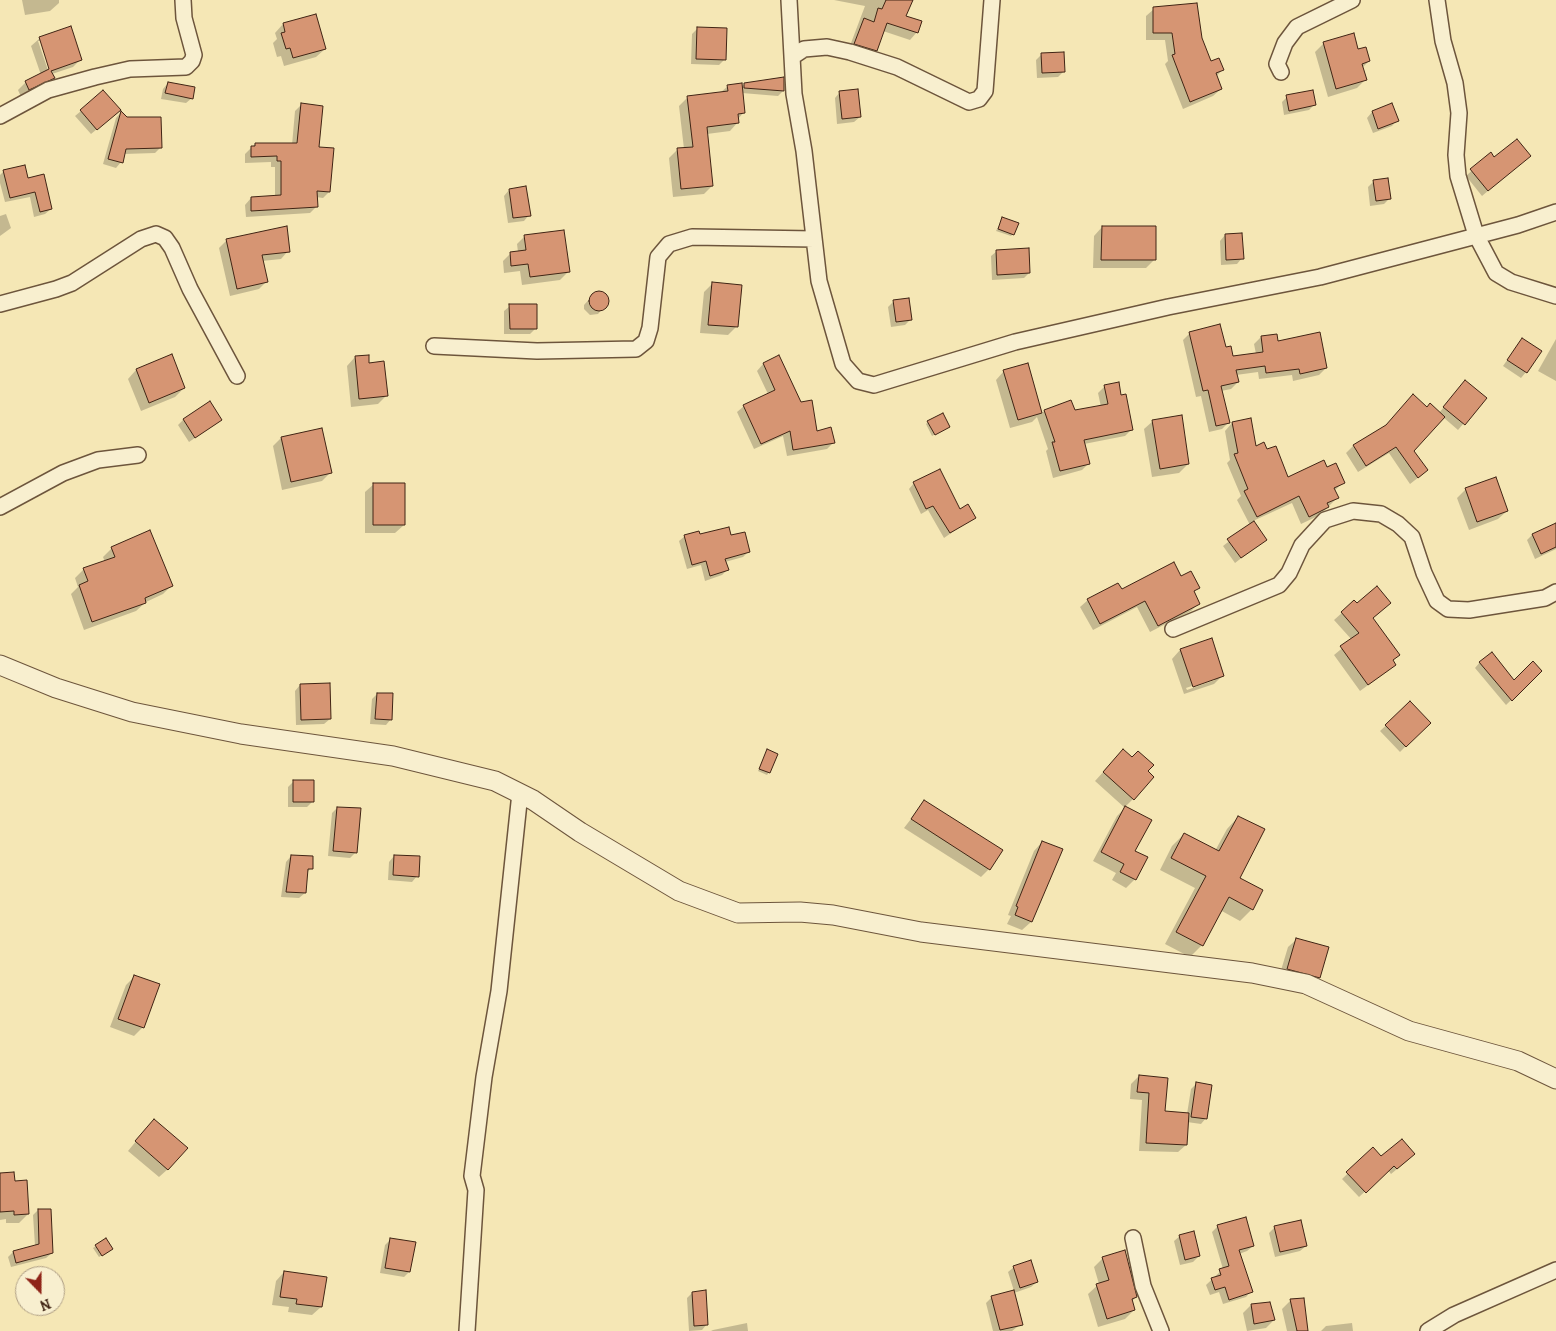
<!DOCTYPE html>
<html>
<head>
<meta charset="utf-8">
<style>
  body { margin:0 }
  #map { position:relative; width:1556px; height:1331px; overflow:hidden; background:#f5e7b5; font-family:Alegreya,serif }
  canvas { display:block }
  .north { position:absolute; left:15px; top:1266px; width:50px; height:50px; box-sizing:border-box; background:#f8efcf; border:1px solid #ae9e84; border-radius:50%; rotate:158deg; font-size:14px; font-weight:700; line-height:20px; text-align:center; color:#402414 }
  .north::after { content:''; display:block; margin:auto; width:18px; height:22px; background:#8f2418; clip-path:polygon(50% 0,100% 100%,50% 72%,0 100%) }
</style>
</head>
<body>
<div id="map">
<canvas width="1556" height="1331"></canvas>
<div class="north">N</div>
</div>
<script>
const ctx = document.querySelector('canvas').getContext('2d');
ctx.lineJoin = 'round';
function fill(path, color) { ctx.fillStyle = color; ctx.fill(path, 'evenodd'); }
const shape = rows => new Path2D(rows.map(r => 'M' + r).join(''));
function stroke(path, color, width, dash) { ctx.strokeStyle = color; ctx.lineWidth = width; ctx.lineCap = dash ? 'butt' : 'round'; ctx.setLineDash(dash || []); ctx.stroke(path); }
fill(shape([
  [22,0,59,0,59,3,50,11,25,15],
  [834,0,911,0,905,17,917,32,910,40,883,31,876,50,868,57,848,51,865,6],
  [1154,9,1200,38,1210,63,1222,70,1216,77,1221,89,1213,96,1183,109,1165,64,1168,61,1165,40,1146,40,1146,16],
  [283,24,325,49,316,57,284,66,281,56,277,57,273,43,277,39,275,33],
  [70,28,81,59,73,67,52,74,41,41,38,41,50,76,53,78,45,86,21,97,18,90,26,82,41,75,31,46,39,39],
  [697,29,724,60,719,65,691,64,692,34],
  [1324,43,1357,51,1369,61,1362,68,1365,80,1357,88,1328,97,1315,52],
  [1042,54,1064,71,1058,77,1037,78,1036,60],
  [168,83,192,98,186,103,161,99,163,89],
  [745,84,783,91,778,96,742,93,744,112,738,119,738,122,730,131,707,134,712,186,704,194,673,197,669,158,678,149,684,149,679,106,688,97,720,93,728,86,741,87],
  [840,92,860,117,854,122,837,124,835,98],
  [1287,97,1314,105,1309,110,1284,115,1282,102],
  [301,105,318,148,329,192,323,198,316,197,316,207,310,213,246,217,245,205,251,198,275,197,275,167,271,167,271,162,245,163,245,154,255,144,292,145,295,111],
  [1392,105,1397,120,1392,126,1373,133,1367,118,1372,112],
  [81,111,114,115,91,134,75,116],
  [121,112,160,148,155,153,124,154,121,162,116,168,103,164,116,118],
  [1490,154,1494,158,1529,156,1482,196,1466,176],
  [4,171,27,179,51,209,45,214,34,217,30,197,5,202,0,183,0,175],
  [1374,181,1389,199,1384,204,1370,206,1368,187],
  [509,190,529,215,524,221,508,223,504,196],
  [6,214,11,228,0,236,0,216],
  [1003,218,1013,234,1011,236,996,231],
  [1102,227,1155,259,1146,268,1093,268,1094,236],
  [1225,235,1242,258,1237,264,1221,265,1220,241],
  [525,236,568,272,560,280,522,285,520,271,504,273,503,261,511,253,518,252,517,244],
  [227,240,288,251,281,259,262,261,267,281,259,289,230,296,219,248],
  [997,251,1029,273,1024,278,992,280,991,256],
  [713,283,736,327,728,335,700,333,704,292],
  [603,292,608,302,598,314,590,315,584,309,584,305,595,293],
  [893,302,911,319,905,325,891,327,888,307],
  [510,306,536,328,530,334,504,334,504,311],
  [1190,333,1225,349,1232,357,1256,354,1254,344,1261,337,1277,342,1326,368,1319,375,1293,381,1292,375,1259,379,1258,372,1236,375,1238,382,1231,389,1221,391,1229,422,1222,429,1209,432,1201,396,1196,397,1183,340],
  [1522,339,1526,372,1521,378,1503,366],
  [1556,339,1556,381,1538,371],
  [355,357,368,364,386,396,378,404,351,407,347,366],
  [779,357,816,432,834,442,827,449,787,456,783,436,754,449,737,412,744,406,768,394,757,371,763,364],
  [1027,365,1041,414,1044,411,1074,412,1101,407,1098,393,1105,386,1120,396,1132,429,1125,436,1084,444,1089,463,1082,470,1053,478,1046,451,1048,449,1037,417,1032,422,1010,428,996,380,1004,371],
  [136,370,184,388,175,397,141,411,128,379],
  [1460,387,1485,398,1458,430,1443,417,1413,451,1426,470,1419,477,1410,484,1389,453,1358,472,1346,453,1353,446,1385,427,1427,408,1439,413],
  [183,420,221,420,189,442,178,425],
  [1153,421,1188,464,1179,473,1152,477,1144,429],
  [928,422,948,427,932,436,926,424],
  [1232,423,1255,447,1267,451,1287,478,1326,469,1343,483,1334,491,1337,498,1320,515,1301,524,1292,503,1253,521,1266,539,1235,563,1223,546,1250,525,1237,500,1241,496,1227,463,1230,460,1225,431],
  [281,438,330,473,322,481,282,490,273,446],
  [914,483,959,511,974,517,944,538,928,510,921,514,909,489],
  [374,484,404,525,395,533,365,533,365,492],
  [1466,489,1507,511,1498,519,1469,530,1457,498],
  [1556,524,1556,549,1535,559,1527,540,1532,535],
  [685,536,730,537,748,552,743,557,725,562,727,570,722,575,705,581,701,565,687,569,679,541],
  [112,548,172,585,163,594,146,602,136,611,84,630,71,594,78,587,75,578,84,569,105,562,103,557],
  [1181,578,1198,588,1193,593,1198,604,1191,611,1150,632,1137,607,1093,630,1080,607,1088,600],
  [1354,602,1356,605,1390,603,1372,619,1398,655,1392,662,1394,665,1386,672,1360,691,1334,655,1352,640,1334,620],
  [1211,640,1223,675,1214,684,1184,694,1172,659,1180,650],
  [1215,678,1215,680,1187,690,1186,688],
  [1480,662,1514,682,1541,671,1506,705,1475,668],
  [300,685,330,719,324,724,296,725,295,691],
  [377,694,391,719,386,725,370,724,372,699],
  [1410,703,1429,723,1400,752,1380,731],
  [767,751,769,772,767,775,758,771],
  [1115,759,1146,771,1133,799,1125,807,1150,820,1133,852,1135,879,1126,888,1112,880,1116,873,1093,861,1117,816,1125,808,1095,781],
  [294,781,312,802,307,807,288,807,288,787],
  [924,802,989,869,981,877,904,828],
  [337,808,356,852,350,858,328,856,332,813],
  [1238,817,1238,878,1252,909,1240,921,1220,910,1202,945,1190,957,1165,944,1195,888,1160,870,1172,846,1184,834,1215,851,1227,829],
  [1042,842,1061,850,1031,922,1022,930,1007,924,1011,916,1008,915,1034,851],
  [291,856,311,868,306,874,305,893,299,898,281,897,286,862],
  [394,856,417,876,412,882,388,880,389,862],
  [1297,939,1319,977,1310,986,1279,977,1288,947],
  [135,976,159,985,142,1028,134,1036,110,1027,126,985],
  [1139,1076,1163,1113,1187,1114,1191,1089,1196,1084,1206,1118,1201,1124,1187,1122,1186,1145,1178,1152,1139,1151,1142,1100,1130,1099,1131,1084],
  [146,1129,168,1169,159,1177,128,1151],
  [1373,1149,1381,1157,1408,1160,1391,1174,1388,1170,1359,1197,1342,1179],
  [0,1174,13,1182,28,1214,19,1223,6,1223,6,1219,0,1220],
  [38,1210,52,1253,46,1258,11,1267,8,1257,13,1252,35,1246,33,1215],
  [1218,1226,1253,1246,1247,1251,1239,1254,1251,1291,1246,1297,1223,1304,1219,1292,1210,1295,1206,1285,1223,1269,1212,1232],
  [1275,1227,1306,1246,1300,1251,1275,1257,1269,1233],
  [1180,1236,1199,1256,1193,1262,1180,1265,1174,1241],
  [391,1239,409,1272,404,1277,380,1273,385,1245],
  [96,1246,109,1251,99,1257,93,1248],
  [1103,1258,1136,1297,1131,1302,1134,1310,1125,1319,1098,1327,1088,1294,1099,1284,1094,1267],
  [1014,1267,1037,1282,1031,1287,1014,1293,1021,1324,1012,1331,993,1331,986,1303,992,1297,1014,1291,1008,1272],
  [284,1272,321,1307,312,1315,288,1312,289,1307,272,1305,276,1281],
  [692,1293,707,1324,702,1330,689,1331,687,1298],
  [1291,1300,1306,1331,1287,1331,1282,1309],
  [1251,1305,1274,1320,1266,1328,1247,1331,1243,1313],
  [747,1323,748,1331,711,1331,713,1330],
  [1352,1323,1353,1331,1321,1331,1326,1326]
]), '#0003');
const building = shape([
  [886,0,913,0,906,16,922,21,918,33,887,23,877,51,854,44,864,18,874,22,878,8,882,9,886,0],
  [1197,3,1202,38,1211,61,1219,58,1224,70,1216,73,1222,89,1190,102,1172,55,1175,54,1172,33,1153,33,1153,7,1197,3],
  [316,14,326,49,293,58,290,48,286,49,281,33,285,32,283,23,316,14],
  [71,26,82,60,51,71,55,78,29,90,25,81,49,69,39,37,71,26],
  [697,27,727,28,726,60,696,59,697,27],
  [1354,33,1358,49,1366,47,1370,61,1362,64,1367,80,1336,89,1323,42,1354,33],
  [1064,52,1065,72,1042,73,1041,53,1064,52],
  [784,77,784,91,744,88,744,83,784,77],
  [168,82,195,87,193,99,165,93,168,82],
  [742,83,745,113,738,114,739,123,707,127,713,186,681,189,677,148,693,147,687,96,728,91,727,85,742,83],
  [858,89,861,117,842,119,839,91,858,89],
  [103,90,121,110,97,130,80,110,103,90],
  [1313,90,1316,105,1289,111,1286,95,1313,90],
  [301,103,323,106,319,147,334,148,330,192,317,191,318,207,251,211,251,197,281,195,281,161,277,161,277,156,251,157,251,146,255,146,255,143,297,143,301,103],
  [1392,103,1399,121,1378,129,1372,111,1392,103],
  [121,111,127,117,161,117,162,148,126,149,123,163,108,159,121,111],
  [1517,139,1531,156,1488,191,1470,169,1491,152,1494,157,1517,139],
  [25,165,28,178,44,174,52,209,40,212,35,192,10,198,3,170,25,165],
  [1388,178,1391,199,1376,201,1373,180,1388,178],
  [526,186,531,216,513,218,509,189,526,186],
  [1002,217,1019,223,1014,235,998,229,1002,217],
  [287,226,290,252,262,255,268,282,237,289,226,239,287,226],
  [1102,226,1156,226,1156,260,1101,260,1102,226],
  [564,230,570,272,530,277,528,264,511,266,510,252,526,250,524,235,564,230],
  [1242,233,1244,259,1226,260,1225,234,1242,233],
  [1029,248,1030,273,997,275,996,250,1029,248],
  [712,282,742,285,738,327,708,325,712,282],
  '589 301a10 10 0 1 1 20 0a10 10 0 1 1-20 0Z',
  [909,298,912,320,896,322,893,300,909,298],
  [509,304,537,304,537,329,510,329,509,304],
  [1220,324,1226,347,1231,346,1233,356,1263,352,1261,336,1277,334,1278,341,1320,332,1327,368,1300,374,1299,369,1266,373,1265,366,1236,370,1239,382,1221,386,1230,423,1216,426,1208,390,1203,391,1189,332,1220,324],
  [1522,338,1542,351,1527,373,1507,360,1522,338],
  [172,354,185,388,149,403,136,369,172,354],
  [369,355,369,363,384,361,388,396,359,399,355,356,369,355],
  [779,355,801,402,812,400,817,431,831,427,835,443,793,450,790,431,761,444,743,405,775,390,763,363,779,355],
  [1028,363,1042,413,1018,420,1003,370,1028,363],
  [1465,380,1487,398,1465,425,1443,407,1465,380],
  [1119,382,1121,395,1126,394,1133,430,1084,440,1090,464,1060,471,1052,442,1055,442,1044,410,1071,400,1075,410,1108,404,1104,385,1119,382],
  [1413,394,1427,407,1430,403,1445,417,1414,451,1428,470,1418,478,1396,447,1366,466,1353,445,1386,425,1413,394],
  [210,401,222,420,195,438,183,419,210,401],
  [943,413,950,427,935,435,927,421,943,413],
  [1182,415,1189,464,1160,469,1152,420,1182,415],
  [1251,418,1256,446,1264,442,1267,449,1276,446,1288,477,1324,460,1327,467,1336,463,1345,483,1334,488,1339,498,1327,503,1329,507,1309,517,1299,496,1257,517,1244,491,1248,489,1234,454,1238,453,1232,422,1251,418],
  [322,428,332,473,291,482,281,437,322,428],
  [940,469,960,509,968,504,976,518,950,533,933,506,926,509,913,482,940,469],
  [1496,477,1508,511,1477,522,1465,488,1496,477],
  [373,483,405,483,405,525,373,525,373,483],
  [1254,521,1267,540,1241,558,1227,539,1254,521],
  [1556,523,1556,547,1541,554,1532,534,1556,523],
  [729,527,731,535,745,532,750,552,725,559,729,570,710,576,706,561,692,565,684,535,699,531,700,534,729,527],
  [150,530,173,586,145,598,146,603,92,622,79,585,88,581,83,568,115,557,111,547,150,530],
  [1174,562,1181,576,1191,571,1200,588,1194,591,1200,604,1158,626,1145,601,1100,624,1087,599,1118,583,1122,589,1174,562],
  [1377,586,1391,603,1373,618,1400,655,1393,660,1396,665,1368,685,1340,646,1359,633,1341,612,1354,600,1357,603,1377,586],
  [1212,638,1224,676,1193,687,1180,649,1212,638],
  [1492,652,1514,680,1533,661,1542,671,1512,701,1479,662,1492,652],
  [330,683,331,719,301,720,300,684,330,683],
  [377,693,393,693,392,720,375,719,377,693],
  [1410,701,1431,723,1406,747,1385,725,1410,701],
  [767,749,778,754,770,773,759,769,767,749],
  [1123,749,1132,757,1138,751,1154,765,1148,771,1154,777,1134,800,1103,772,1123,749],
  [293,780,314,780,314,802,293,802,293,780],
  [924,800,1003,850,990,870,911,819,924,800],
  [1125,806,1152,820,1135,851,1148,857,1136,880,1120,872,1124,864,1101,852,1125,806],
  [337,807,361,808,357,853,333,851,337,807],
  [1238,816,1265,829,1240,878,1263,890,1253,910,1229,897,1203,946,1176,932,1206,876,1171,858,1184,833,1219,851,1238,816],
  [1042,841,1063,849,1032,922,1015,915,1018,907,1016,906,1042,841],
  [291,855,313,856,313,869,308,869,306,893,286,892,291,855],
  [394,855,420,856,419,877,393,875,394,855],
  [1296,938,1329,947,1320,978,1287,969,1296,938],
  [134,975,160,984,144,1028,118,1019,134,975],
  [1139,1075,1168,1078,1165,1111,1189,1113,1187,1145,1146,1143,1149,1093,1137,1092,1139,1075],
  [1196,1082,1212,1085,1207,1119,1191,1117,1196,1082],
  [154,1119,188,1148,168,1170,135,1141,154,1119],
  [1402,1139,1415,1154,1397,1169,1394,1166,1366,1193,1346,1172,1373,1147,1381,1156,1402,1139],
  [14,1172,15,1181,27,1180,29,1214,14,1215,14,1211,0,1212,0,1173,14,1172],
  [38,1209,51,1209,53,1253,16,1263,13,1251,39,1244,38,1209],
  [1246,1217,1254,1246,1239,1250,1253,1292,1229,1300,1225,1287,1215,1290,1211,1278,1221,1275,1219,1269,1229,1266,1217,1225,1246,1217],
  [1301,1220,1307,1246,1280,1252,1274,1226,1301,1220],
  [1194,1231,1200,1256,1185,1260,1179,1235,1194,1231],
  [106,1238,113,1249,102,1256,95,1245,106,1238],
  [390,1238,416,1242,410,1272,385,1268,390,1238],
  [1125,1250,1137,1297,1132,1299,1135,1310,1107,1319,1096,1284,1109,1280,1102,1257,1125,1250],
  [1031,1260,1038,1282,1020,1288,1013,1266,1031,1260],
  [284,1271,327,1277,322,1307,296,1304,297,1299,280,1297,284,1271],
  [706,1290,708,1325,694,1326,692,1292,706,1290],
  [1014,1290,1023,1325,1000,1330,991,1296,1014,1290],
  [1304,1298,1308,1331,1297,1331,1290,1299,1304,1298],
  [1270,1302,1275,1320,1254,1324,1251,1304,1270,1302]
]);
fill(building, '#d69573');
stroke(building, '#402414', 1);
const minor = shape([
  [789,0,794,94,804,151,819,281,843,364,858,381,874,385,1015,342,1168,307,1320,277,1518,225,1556,212],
  [1437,0,1443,41,1455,83,1459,113,1456,155,1458,176,1476,235,1496,273,1511,282,1556,296],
  [792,57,804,49,827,47,850,52,897,67,969,102,979,99,985,91,992,0],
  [1281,72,1277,64,1285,43,1297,27,1352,0],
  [0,116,48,90,95,77,130,69,186,67,192,61,194,55,184,18,183,0],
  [0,304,56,289,72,283,141,239,156,234,165,238,172,248,190,289,237,376],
  [434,346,537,351,636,349,646,341,650,328,658,257,669,244,692,237,814,239],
  [0,507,63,473,98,460,138,455],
  [1173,629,1279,585,1289,573,1302,545,1325,520,1353,511,1381,514,1398,524,1412,537,1424,573,1437,601,1448,609,1469,610,1545,598,1556,592],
  [1133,1238,1143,1286,1161,1331],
  [467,1331,476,1190,472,1176,484,1077,499,991,520,793],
  [1428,1331,1454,1315,1556,1270]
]);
const tertiary = shape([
  [0,665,56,688,132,712,241,734,393,756,495,781,533,800,580,832,679,891,738,913,800,912,833,915,921,932,1252,973,1306,984,1409,1031,1518,1061,1556,1079]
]);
stroke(minor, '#6d553c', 18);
stroke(tertiary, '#6d553c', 21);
stroke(minor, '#f8efcf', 15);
stroke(tertiary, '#f8efcf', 19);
</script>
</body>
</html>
